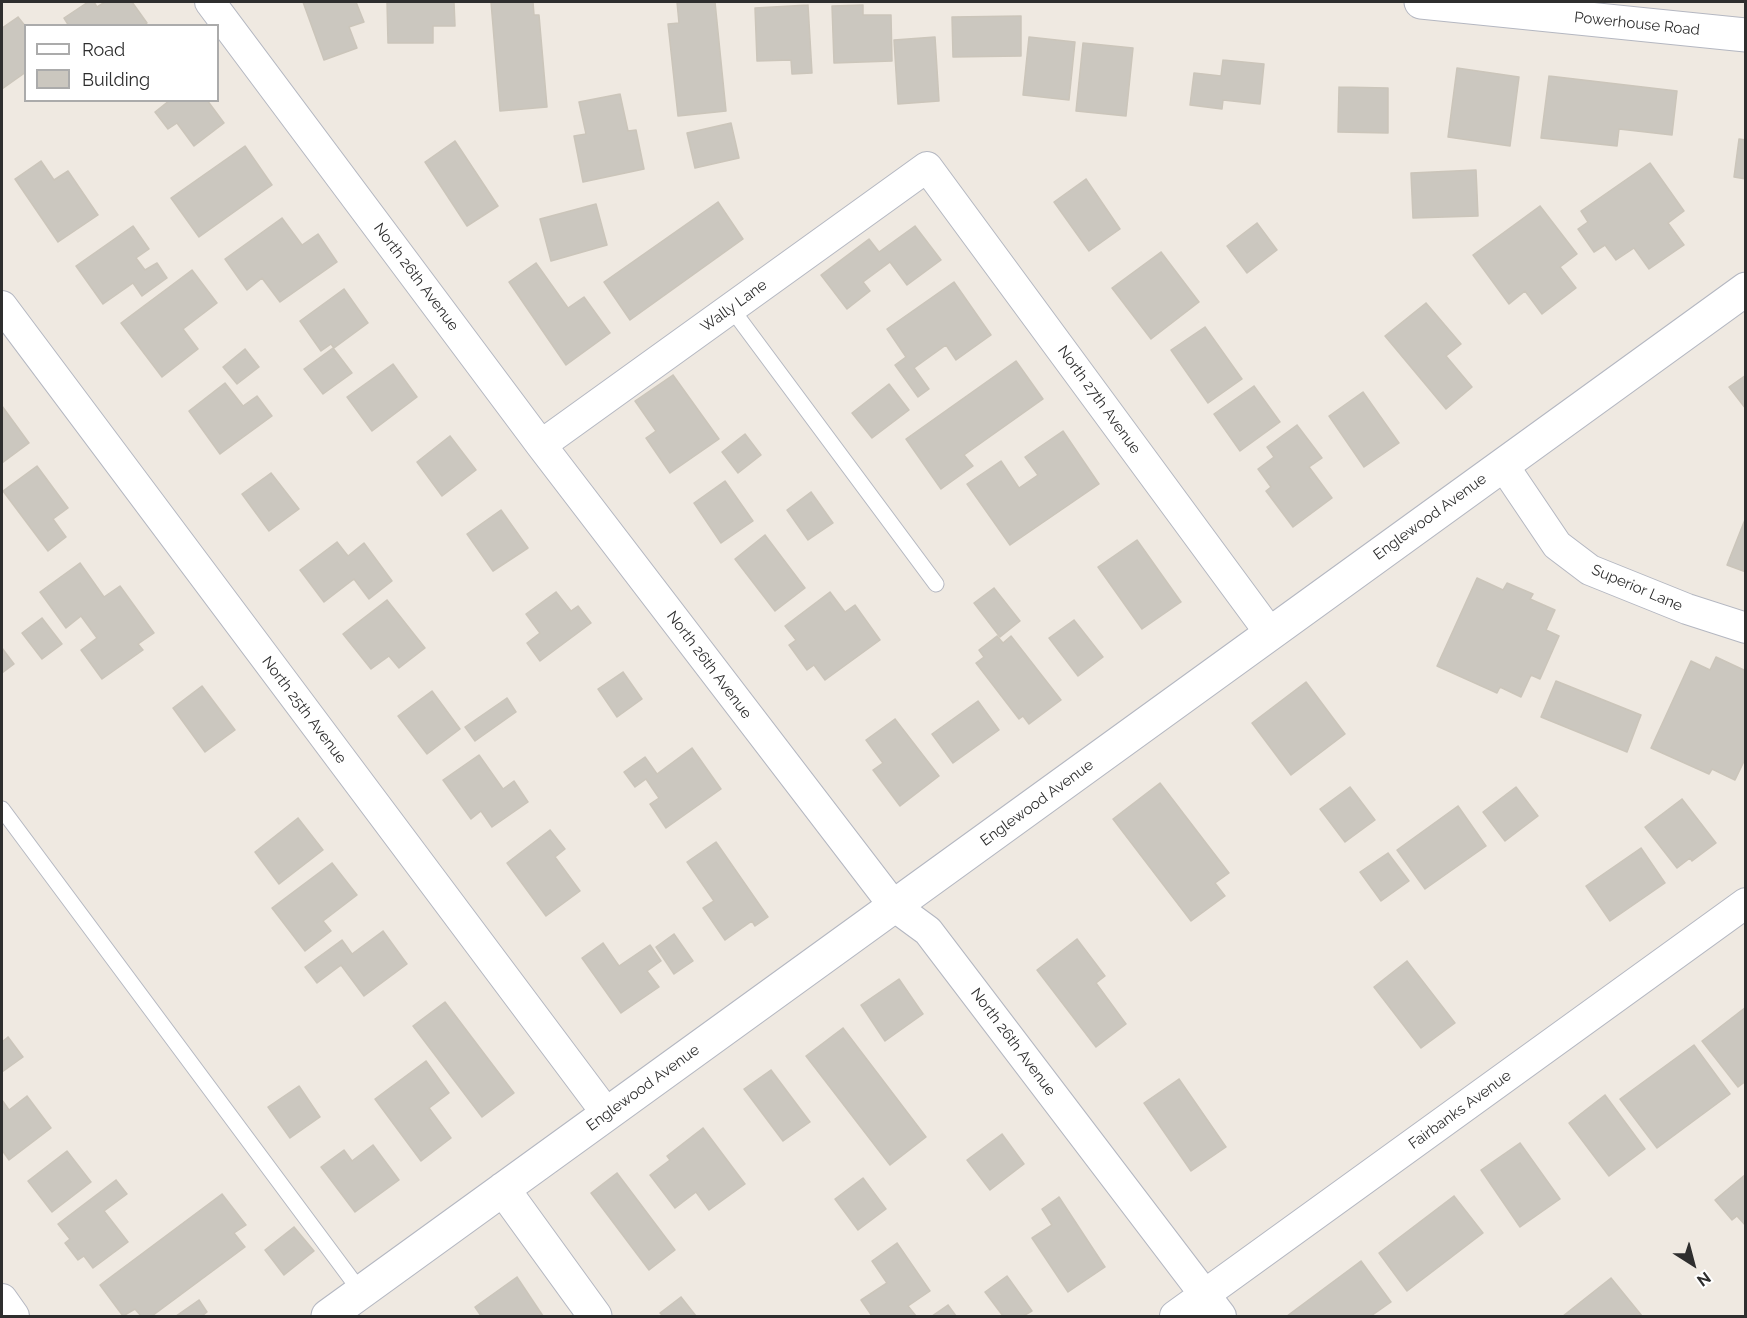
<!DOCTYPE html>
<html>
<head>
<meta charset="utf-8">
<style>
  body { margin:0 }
  #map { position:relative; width:1747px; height:1318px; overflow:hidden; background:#efe9e1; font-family:Raleway,sans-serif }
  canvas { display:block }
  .frame { position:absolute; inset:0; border:3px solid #2e2e2e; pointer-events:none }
  .legend { position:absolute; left:24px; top:24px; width:195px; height:78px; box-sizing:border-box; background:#fff; border:2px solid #ababab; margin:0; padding:8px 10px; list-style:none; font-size:18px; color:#2e2e2e }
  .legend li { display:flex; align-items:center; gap:12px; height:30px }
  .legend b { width:30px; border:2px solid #ababab }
  .north { position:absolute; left:1663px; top:1234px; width:60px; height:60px; -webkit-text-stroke:4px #fff; paint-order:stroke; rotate:144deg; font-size:16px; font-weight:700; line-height:24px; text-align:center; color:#2e2e2e }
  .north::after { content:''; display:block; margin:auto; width:21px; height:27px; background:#2e2e2e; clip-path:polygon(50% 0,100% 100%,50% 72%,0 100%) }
</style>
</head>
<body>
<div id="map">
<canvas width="1747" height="1318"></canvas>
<div class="frame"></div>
<ul class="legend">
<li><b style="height:8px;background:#fff"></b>Road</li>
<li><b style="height:16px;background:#cbc7bf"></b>Building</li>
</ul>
<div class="north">N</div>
</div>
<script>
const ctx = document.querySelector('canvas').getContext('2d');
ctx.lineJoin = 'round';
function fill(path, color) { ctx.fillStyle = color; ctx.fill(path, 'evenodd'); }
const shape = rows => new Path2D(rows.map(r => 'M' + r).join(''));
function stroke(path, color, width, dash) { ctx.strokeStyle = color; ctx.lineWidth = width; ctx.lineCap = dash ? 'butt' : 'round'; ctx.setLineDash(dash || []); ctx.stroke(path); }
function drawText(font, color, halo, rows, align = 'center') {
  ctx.font = font + ' Raleway,sans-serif'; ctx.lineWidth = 5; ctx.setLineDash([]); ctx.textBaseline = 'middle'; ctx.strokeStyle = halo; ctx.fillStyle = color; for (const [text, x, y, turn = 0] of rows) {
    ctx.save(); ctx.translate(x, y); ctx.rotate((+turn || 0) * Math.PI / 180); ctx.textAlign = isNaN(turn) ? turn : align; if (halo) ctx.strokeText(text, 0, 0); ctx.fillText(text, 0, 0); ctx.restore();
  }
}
const building = shape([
  [88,2,94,2,97,7,105,2,132,2,147,23,143,26,69,26,64,18,88,2],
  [303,2,356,2,364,22,349,27,357,48,324,60,303,2],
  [387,2,454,2,455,26,433,26,433,43,388,43,387,2],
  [491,2,533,2,534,15,539,15,547,107,500,111,491,2],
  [677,2,715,2,726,111,678,116,668,24,679,23,677,2],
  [808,5,812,73,792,74,791,60,757,61,755,8,808,5],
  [863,5,863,15,891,15,892,61,834,63,832,6,863,5],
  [1021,16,1021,56,953,57,952,17,1021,16],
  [18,17,26,27,26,72,2,89,2,28,18,17],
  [935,37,939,101,898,104,894,40,935,37],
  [1029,37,1075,42,1069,100,1023,95,1029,37],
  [1083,43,1133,48,1126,116,1076,111,1083,43],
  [1223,60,1264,64,1260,104,1223,100,1222,109,1190,105,1194,73,1221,76,1223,60],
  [1457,68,1519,77,1510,146,1448,137,1457,68],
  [1549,76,1677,91,1672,135,1619,129,1617,146,1541,138,1549,76],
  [1339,87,1388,88,1388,133,1338,132,1339,87],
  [620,94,628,131,636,130,644,169,583,182,574,136,586,134,579,102,620,94],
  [170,100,207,100,224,123,194,146,177,123,168,129,155,112,170,100],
  [731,123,739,158,695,168,687,133,731,123],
  [1739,139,1746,140,1746,179,1734,177,1739,139],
  [455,141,498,206,467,226,425,162,455,141],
  [245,146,272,185,199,237,171,198,245,146],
  [41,161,54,180,68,171,98,215,58,242,15,179,41,161],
  [1650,163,1684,211,1668,223,1684,245,1649,269,1634,248,1616,260,1605,245,1594,252,1578,229,1588,222,1581,211,1650,163],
  [1476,170,1478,216,1413,218,1411,173,1476,170],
  [1086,179,1120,229,1089,251,1054,202,1086,179],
  [718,202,743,239,630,320,604,282,718,202],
  [596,204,607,245,551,261,540,219,596,204],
  [1540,206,1577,254,1560,267,1576,288,1542,314,1525,291,1509,304,1473,255,1540,206],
  [282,218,302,245,318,234,337,262,280,302,262,278,247,290,225,259,282,218],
  [1257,223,1277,250,1247,273,1227,246,1257,223],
  [133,226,149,249,136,258,145,270,157,263,167,278,142,296,133,283,103,304,76,266,133,226],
  [915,226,941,260,907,285,890,262,863,282,870,291,847,309,821,275,869,239,879,252,915,226],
  [1161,252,1199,302,1151,339,1112,288,1161,252],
  [536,263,568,308,584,297,610,333,566,365,509,282,536,263],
  [192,270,217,303,183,329,198,349,162,377,121,323,192,270],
  [954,282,991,335,956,360,946,345,914,368,929,389,918,397,895,365,906,357,887,329,954,282],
  [344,289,368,323,334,348,331,344,321,351,300,321,344,289],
  [1426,303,1461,344,1446,356,1472,387,1446,409,1385,336,1426,303],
  [1205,327,1242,379,1208,403,1171,350,1205,327],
  [333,348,352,373,323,394,304,369,333,348],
  [245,349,259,367,237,384,223,367,245,349],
  [1016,361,1043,399,964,455,973,466,941,489,906,439,1016,361],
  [393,364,417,397,372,431,347,397,393,364],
  [673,375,719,439,670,473,646,438,656,431,635,401,673,375],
  [1746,375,1746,409,1729,387,1746,375],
  [225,383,243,406,257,396,272,416,220,454,189,411,225,383],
  [889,384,909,410,872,438,852,413,889,384],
  [1254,386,1280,422,1240,451,1214,414,1254,386],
  [1363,392,1399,443,1364,467,1329,416,1363,392],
  [2,406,29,443,2,463,2,406],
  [1297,425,1322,458,1309,467,1332,498,1293,527,1266,491,1271,487,1258,469,1274,457,1267,447,1297,425],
  [1063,431,1099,484,1010,545,967,484,1001,461,1019,488,1038,475,1025,457,1063,431],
  [745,434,761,455,738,473,722,452,745,434],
  [450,436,476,470,442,496,417,462,450,436],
  [37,466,68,508,53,519,66,537,48,551,3,491,37,466],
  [271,473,299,509,269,531,242,494,271,473],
  [725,481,753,521,721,543,694,503,725,481],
  [811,492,833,523,808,540,787,510,811,492],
  [501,510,528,548,493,571,467,534,501,510],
  [1746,517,1746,572,1727,565,1746,517],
  [765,535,805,588,775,611,735,559,765,535],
  [1137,540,1181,602,1142,629,1098,567,1137,540],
  [337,542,348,556,364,543,392,581,369,599,354,579,324,602,300,570,337,542],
  [80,563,104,597,120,586,154,633,138,644,143,650,102,679,81,650,97,638,81,616,66,628,40,592,80,563],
  [1477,578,1503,590,1507,583,1533,594,1530,599,1555,610,1546,630,1559,636,1540,679,1531,675,1521,697,1500,687,1497,693,1437,666,1477,578],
  [994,588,1020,621,1000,637,974,603,994,588],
  [556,592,571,611,578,606,591,623,540,661,527,643,540,633,526,614,556,592],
  [830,592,845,612,855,605,880,640,825,680,814,665,807,670,789,645,796,640,785,626,830,592],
  [387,600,425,648,399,668,389,656,371,669,343,634,387,600],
  [42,618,62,644,42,659,22,633,42,618],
  [1074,620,1103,657,1078,676,1049,638,1074,620],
  [997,636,1003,643,1011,636,1061,700,1029,724,1023,716,1019,719,976,663,984,657,979,650,997,636],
  [2,648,14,664,2,673,2,648],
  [1716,657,1746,671,1746,757,1735,780,1712,769,1709,774,1651,748,1691,661,1710,670,1716,657],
  [623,672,642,699,617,717,598,689,623,672],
  [1556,681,1641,715,1627,752,1541,717,1556,681],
  [1306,682,1345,734,1291,775,1252,723,1306,682],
  [202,686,235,730,205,752,173,708,202,686],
  [432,691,460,729,427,754,398,716,432,691],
  [507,698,516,712,475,741,465,727,507,698],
  [978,701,999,730,953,763,932,734,978,701],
  [895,719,939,776,900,806,873,770,883,763,866,740,895,719],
  [692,748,721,789,666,828,650,804,659,798,646,779,635,787,624,772,645,757,657,774,692,748],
  [479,755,503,789,514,781,528,802,492,827,481,811,471,819,443,780,479,755],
  [1160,783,1229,873,1215,883,1225,896,1191,921,1113,819,1160,783],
  [1350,787,1375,820,1345,842,1320,809,1350,787],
  [1516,787,1538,816,1505,841,1483,812,1516,787],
  [1682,799,1716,843,1692,861,1690,858,1677,868,1645,827,1682,799],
  [1458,806,1486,846,1425,889,1397,850,1458,806],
  [298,818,323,850,279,884,255,852,298,818],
  [550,830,565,849,555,857,580,891,546,916,507,863,550,830],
  [716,842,768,917,755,926,752,921,725,940,703,908,714,901,687,862,716,842],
  [1641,848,1665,883,1610,921,1586,886,1641,848],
  [1388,853,1409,881,1381,901,1360,872,1388,853],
  [332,863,357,895,323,921,331,931,305,951,272,908,332,863],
  [383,931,407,964,364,996,341,965,317,983,305,967,342,940,352,954,383,931],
  [674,934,693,961,674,974,656,947,674,934],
  [1077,939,1105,976,1096,983,1126,1024,1096,1047,1037,970,1077,939],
  [603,943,619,966,650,945,661,961,647,971,659,987,621,1013,582,958,603,943],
  [1407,961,1455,1023,1421,1048,1374,987,1407,961],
  [899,979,923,1014,885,1041,861,1005,899,979],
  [445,1002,514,1093,482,1117,413,1026,445,1002],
  [1746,1007,1746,1081,1738,1087,1702,1041,1746,1007],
  [843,1028,926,1137,890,1165,806,1056,843,1028],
  [8,1037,23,1057,2,1072,2,1042,8,1037],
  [1694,1045,1730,1094,1657,1148,1620,1099,1694,1045],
  [426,1061,449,1093,429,1108,451,1138,421,1161,375,1099,426,1061],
  [771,1070,810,1122,783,1141,744,1089,771,1070],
  [1179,1079,1226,1147,1191,1171,1144,1103,1179,1079],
  [299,1086,320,1117,290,1138,268,1107,299,1086],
  [1605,1095,1645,1149,1609,1176,1569,1123,1605,1095],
  [27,1096,51,1128,9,1160,2,1150,2,1100,9,1110,27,1096],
  [703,1128,745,1184,709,1210,696,1192,675,1208,650,1175,670,1160,667,1156,703,1128],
  [1002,1134,1024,1164,990,1190,967,1160,1002,1134],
  [1520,1143,1560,1199,1520,1227,1481,1170,1520,1143],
  [373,1145,399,1180,355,1212,321,1167,344,1150,352,1161,373,1145],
  [67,1151,91,1182,52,1212,28,1181,67,1151],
  [617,1173,675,1250,649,1270,591,1193,617,1173],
  [1746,1174,1746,1226,1737,1216,1732,1220,1715,1200,1746,1174],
  [863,1178,886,1209,858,1230,835,1199,863,1178],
  [116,1180,127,1194,104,1211,128,1242,93,1268,84,1256,78,1260,65,1243,70,1239,58,1224,116,1180],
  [222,1194,246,1225,234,1233,245,1247,152,1316,141,1316,135,1309,123,1316,100,1285,222,1194],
  [1454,1196,1483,1233,1407,1291,1379,1253,1454,1196],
  [1059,1197,1105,1267,1068,1292,1032,1238,1052,1225,1042,1209,1059,1197],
  [294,1227,314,1251,284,1275,265,1250,294,1227],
  [897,1243,930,1291,908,1306,916,1316,872,1316,861,1300,887,1283,872,1261,897,1243],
  [1361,1261,1391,1302,1371,1316,1287,1316,1361,1261],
  [1007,1276,1032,1311,1023,1316,1003,1316,985,1292,1007,1276],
  [517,1277,543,1316,481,1316,475,1307,517,1277],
  [1611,1278,1642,1316,1563,1316,1611,1278],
  [681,1297,696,1316,663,1316,660,1313,681,1297],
  [199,1300,207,1312,202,1316,176,1316,199,1300],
  [948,1305,956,1316,932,1316,948,1305]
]);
fill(building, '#cbc7bf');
stroke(building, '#cbc5ba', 1.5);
const lane = shape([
  [731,308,936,584],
  [2,809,361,1292]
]);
const street = shape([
  [210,2,541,445,894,906,928,931,1221,1316],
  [2,306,607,1114],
  [541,445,927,167,1270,633],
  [1503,465,1557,545,1590,570,1687,609,1746,628],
  [2,1299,14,1316],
  [1175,1316,1746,903]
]);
const secondary = shape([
  [1421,2,1746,35],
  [503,1189,595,1316],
  [328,1316,1746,289]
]);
stroke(lane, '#b4b7c1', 17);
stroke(street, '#b4b7c1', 32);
stroke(secondary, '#b4b7c1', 35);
stroke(lane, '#fff', 15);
stroke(street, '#fff', 30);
stroke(secondary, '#fff', 33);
drawText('15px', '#2e2e2e', '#fff', [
  ["Powerhouse Road",1637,24,6],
  ["North 26th Avenue",416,277,53],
  ["Wally Lane",734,306,-36],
  ["North 27th Avenue",1099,400,54],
  ["Englewood Avenue",1430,517,-36],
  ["Superior Lane",1637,588,23],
  ["North 26th Avenue",709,665,53],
  ["North 25th Avenue",304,710,53],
  ["Englewood Avenue",1037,803,-36],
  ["North 26th Avenue",1013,1042,53],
  ["Englewood Avenue",643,1088,-36],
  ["Fairbanks Avenue",1460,1110,-36]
]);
</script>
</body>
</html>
